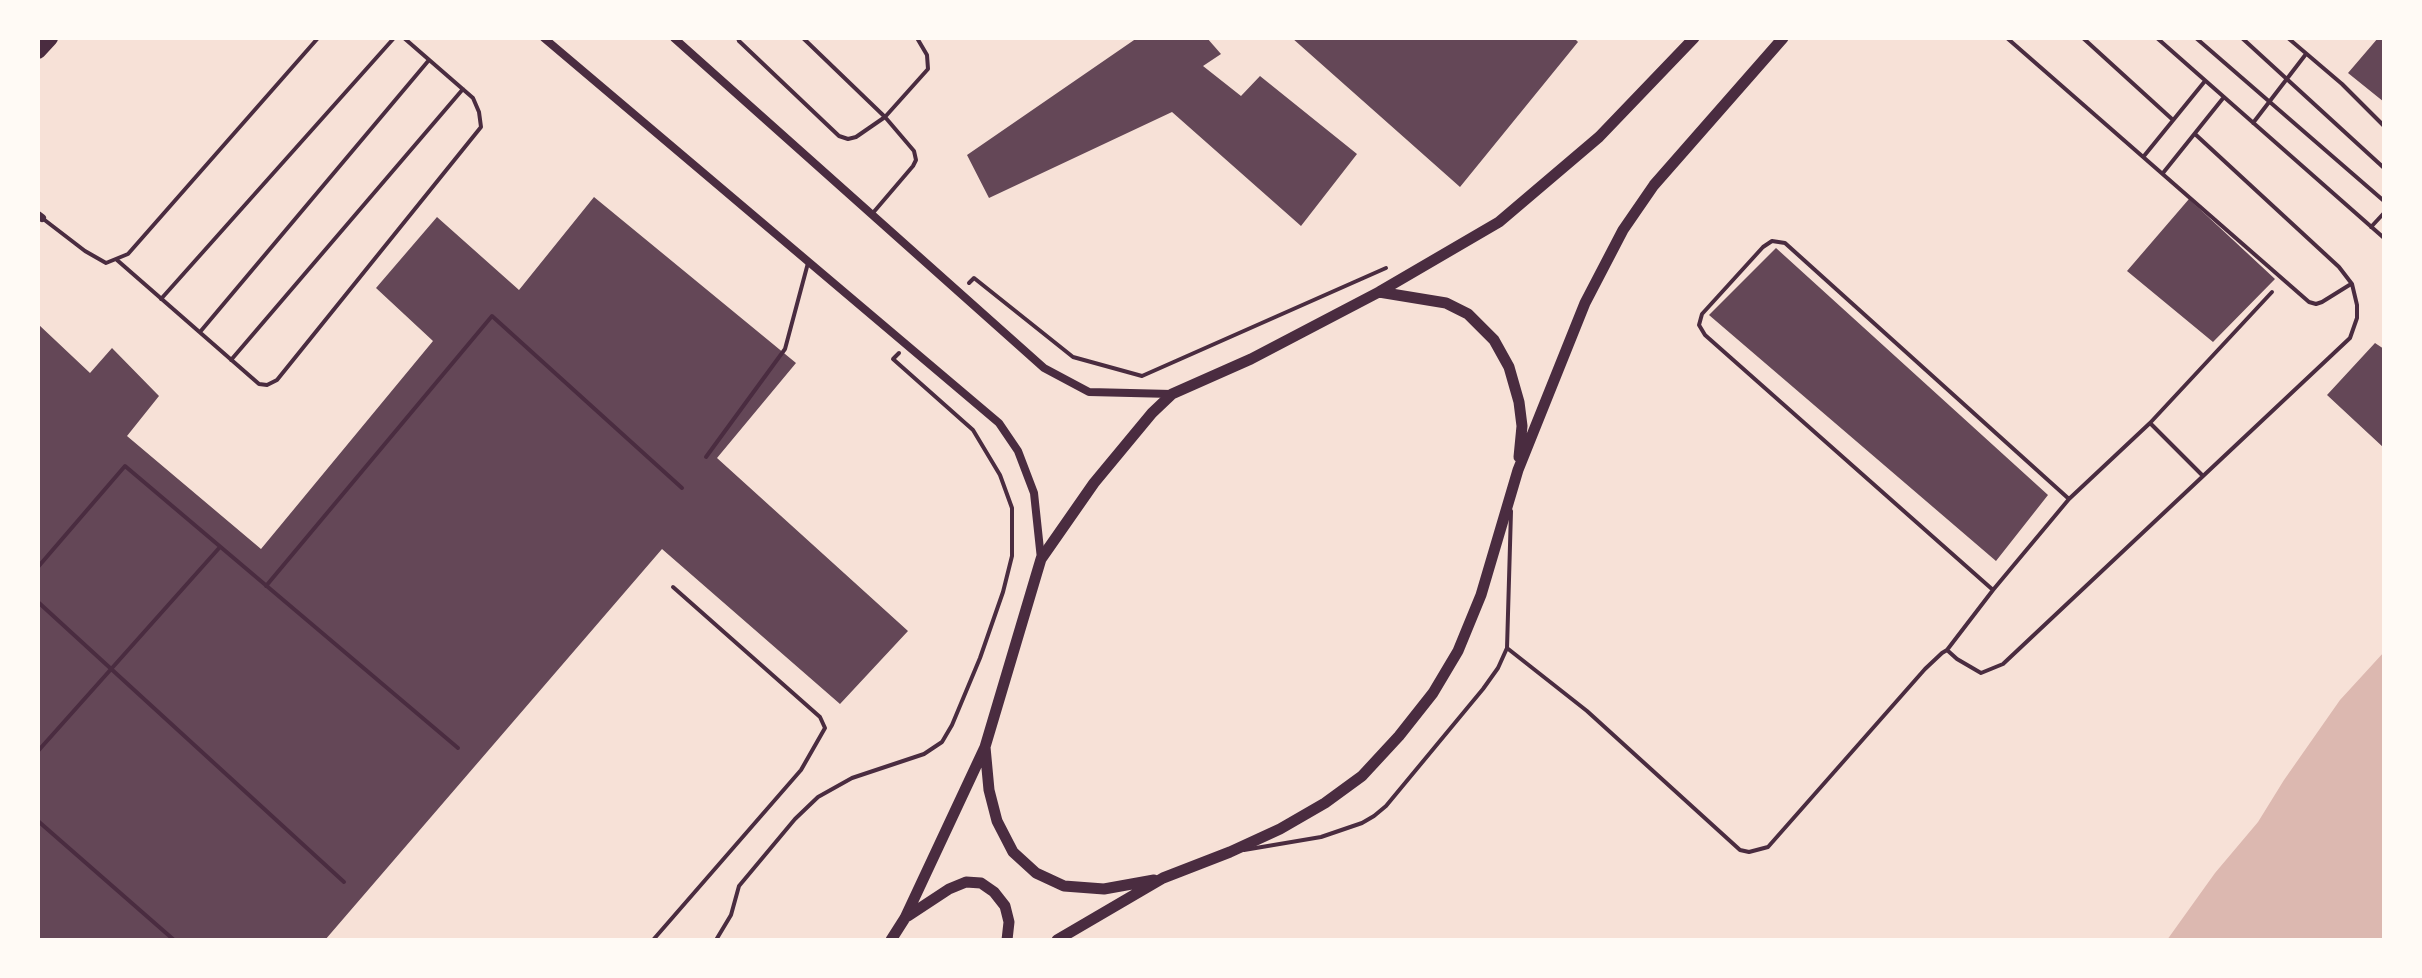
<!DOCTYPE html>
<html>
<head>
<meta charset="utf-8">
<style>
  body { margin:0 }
  #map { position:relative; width:2422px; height:978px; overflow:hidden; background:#f7e1d7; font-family:Lato,sans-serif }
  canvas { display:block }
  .frame { position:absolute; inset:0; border:40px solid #fffaf5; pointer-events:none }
</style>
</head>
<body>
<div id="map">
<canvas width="2422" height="978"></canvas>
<div class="frame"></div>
</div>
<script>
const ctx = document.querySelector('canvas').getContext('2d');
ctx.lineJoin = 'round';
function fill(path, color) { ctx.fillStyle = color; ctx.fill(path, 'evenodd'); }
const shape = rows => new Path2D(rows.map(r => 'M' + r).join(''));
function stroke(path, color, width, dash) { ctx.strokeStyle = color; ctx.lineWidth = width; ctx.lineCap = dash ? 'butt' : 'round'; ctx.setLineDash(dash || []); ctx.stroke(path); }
fill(shape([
  [2384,652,2384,940,2167,940,2215,873,2258,822,2284,780,2340,700]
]), '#dcb8b0');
fill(shape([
  [1137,38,1207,38,1221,54,1203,66,1241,96,1260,76,1357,154,1301,226,1172,112,989,198,967,155],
  [1292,38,1574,38,1578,42,1460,187],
  [2378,38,2384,38,2384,102,2348,73],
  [594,197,796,363,717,458,908,631,840,704,662,549,325,940,38,940,38,324,90,373,112,348,159,396,127,436,261,549,433,341,376,288,437,217,519,290],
  [2189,199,2275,279,2213,342,2127,271],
  [1776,248,2048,495,1996,561,1709,315],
  [2375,343,2384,349,2384,448,2327,395]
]), '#644757');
stroke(shape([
  [969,283,974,278,1073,357,1142,376,1386,268],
  [38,567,125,466,458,748],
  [266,586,492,316,682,488],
  [38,602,344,882],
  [38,751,220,547],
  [38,821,174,940],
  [716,940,731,915,739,886,795,819,818,797,852,778,924,754,942,742,952,725,980,658,1003,592,1012,556,1012,508,1000,475,973,430,893,359,899,353]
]), '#4a2c40', 4);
stroke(shape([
  [738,38,739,41,839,136,848,139,856,137,885,117,928,69,927,55,917,38],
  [803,38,885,117,914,151,916,160,913,166,872,214],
  [2007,38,2309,302,2316,304,2322,302,2351,284],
  [2083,38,2173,120],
  [2157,38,2384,238],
  [2196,38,2384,201],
  [2242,38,2384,168],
  [2288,38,2342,84,2384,126],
  [2253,123,2306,54],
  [2144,156,2205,81],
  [2163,173,2224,97],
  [42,218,85,251,106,263,128,254,318,38],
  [2371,227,2384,213],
  [117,260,259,384,267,385,277,380,481,127,479,112,473,98,404,38],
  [161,299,394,38],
  [200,332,429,60],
  [231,360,463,89],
  [2150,423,2203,476],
  [706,457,785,349,808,263],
  [1993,590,1705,335,1699,325,1702,314,1763,247,1772,241,1785,243,2069,499],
  [1507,648,1587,711,1740,850,1749,852,1768,847,1925,669,1942,653,1947,650,1957,659,1981,673,2003,664,2350,338,2357,318,2357,305,2352,284,2339,267,2195,134],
  [1947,650,1993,590,2069,499,2150,423,2272,292],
  [1244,850,1321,837,1362,823,1374,816,1386,806,1483,689,1498,668,1507,648,1511,511],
  [653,940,801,770,825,728,820,717,673,587]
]), '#4a2c40', 4);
stroke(shape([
  [544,38,999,423,1018,451,1034,493,1041,559],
  [674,38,1044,368,1089,392,1172,394],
  [38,215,42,218]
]), '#4a2c40', 8);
stroke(shape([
  [1379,292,1446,303,1468,314,1494,340,1509,367,1519,402,1522,426,1519,457],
  [985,747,989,790,997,821,1013,852,1036,873,1064,886,1104,889,1154,880],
  [908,916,949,889,966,882,981,883,994,892,1005,906,1009,922,1007,940],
  [891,940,905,918,985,747,1041,559,1094,483,1152,413,1172,394,1251,359,1379,292,1499,222,1599,137,1694,38],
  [1057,940,1163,878,1230,852,1280,829,1325,803,1362,776,1399,736,1433,693,1458,651,1481,595,1518,470,1585,303,1623,230,1654,185,1783,38]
]), '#4a2c40', 11);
stroke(shape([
  [38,51,50,38]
]), '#4a2c40', 16);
</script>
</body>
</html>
